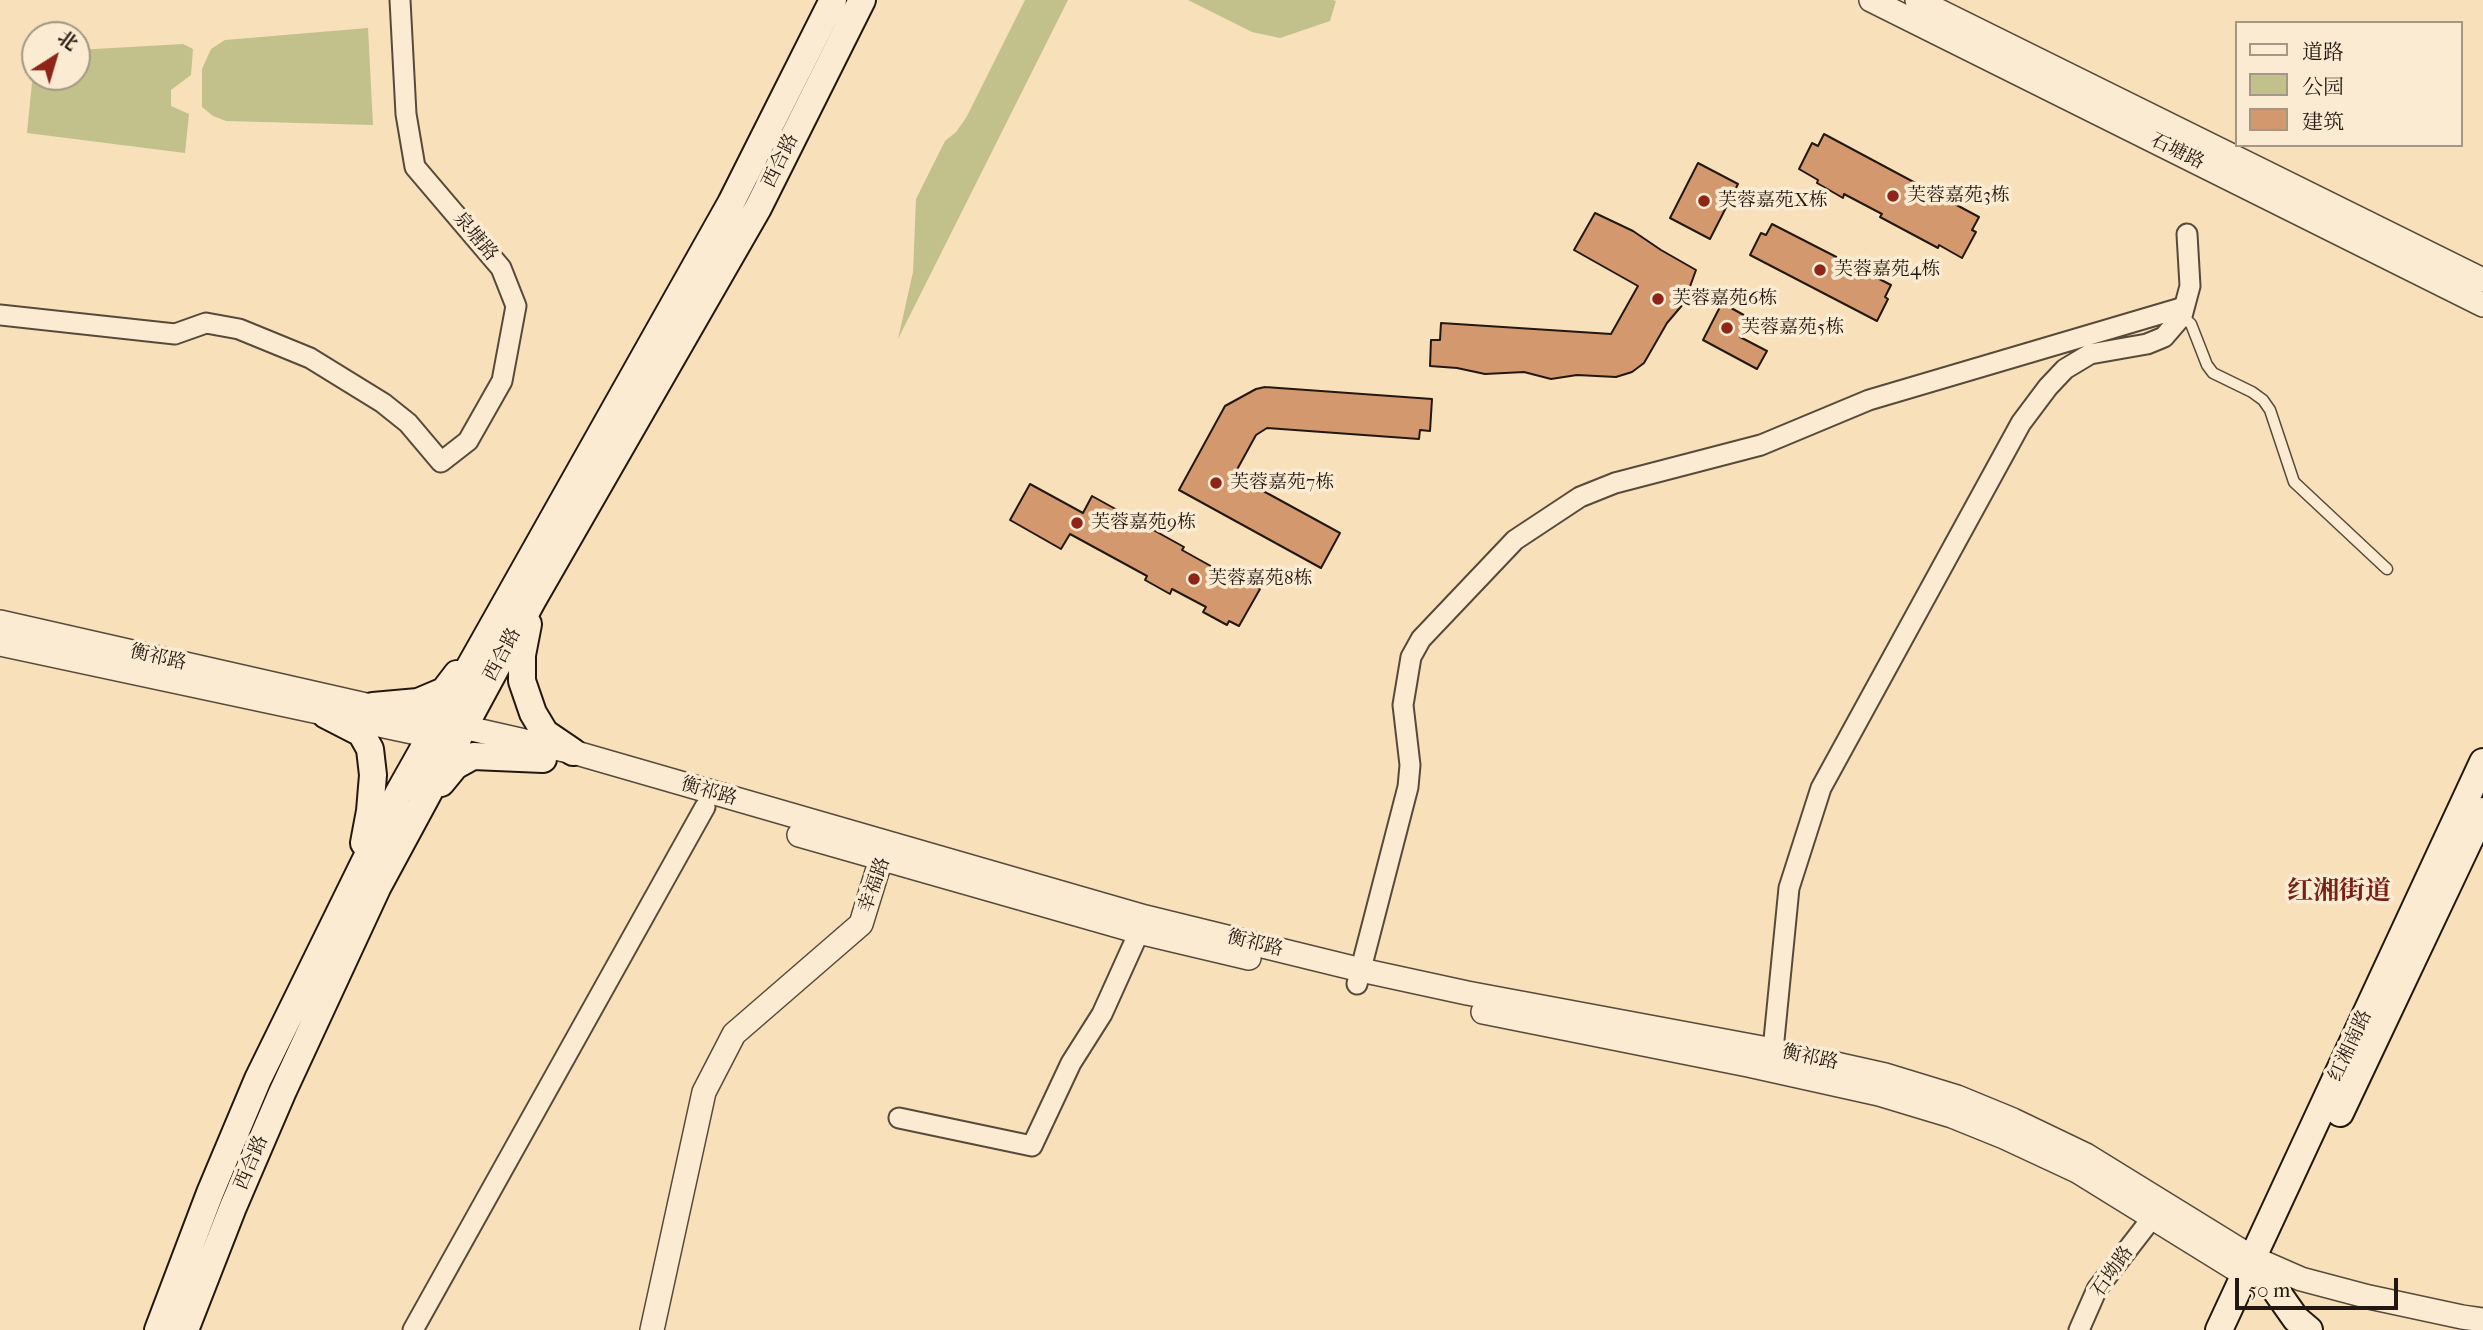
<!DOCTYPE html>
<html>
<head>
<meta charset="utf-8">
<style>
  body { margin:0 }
  #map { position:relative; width:2483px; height:1330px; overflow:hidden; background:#f7e0ba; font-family:"IM FELL French Canon","Noto Serif SC",serif }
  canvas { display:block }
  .legend { position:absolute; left:2235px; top:21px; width:228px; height:126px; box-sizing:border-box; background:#faebd2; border:2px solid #a49785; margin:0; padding:9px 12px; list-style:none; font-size:21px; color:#231811 }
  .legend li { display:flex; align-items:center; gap:14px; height:35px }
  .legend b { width:35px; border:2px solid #a49785 }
  .north { position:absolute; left:21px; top:21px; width:70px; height:70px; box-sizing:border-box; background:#faebd2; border:2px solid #a49785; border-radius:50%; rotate:37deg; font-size:19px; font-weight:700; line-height:28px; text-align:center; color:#231811 }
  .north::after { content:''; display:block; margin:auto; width:24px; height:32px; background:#8f2418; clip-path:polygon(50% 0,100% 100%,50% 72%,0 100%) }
  .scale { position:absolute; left:2235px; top:1278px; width:163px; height:32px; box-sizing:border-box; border:4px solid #231811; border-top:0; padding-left:9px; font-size:21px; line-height:24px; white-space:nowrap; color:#231811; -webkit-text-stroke:5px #faebd2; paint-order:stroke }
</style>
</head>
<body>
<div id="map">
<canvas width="2483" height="1330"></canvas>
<ul class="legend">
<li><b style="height:9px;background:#faebd2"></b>道路</li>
<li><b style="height:19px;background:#c2c18c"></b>公园</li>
<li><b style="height:19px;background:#d4986e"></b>建筑</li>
</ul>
<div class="north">北</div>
<div class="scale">50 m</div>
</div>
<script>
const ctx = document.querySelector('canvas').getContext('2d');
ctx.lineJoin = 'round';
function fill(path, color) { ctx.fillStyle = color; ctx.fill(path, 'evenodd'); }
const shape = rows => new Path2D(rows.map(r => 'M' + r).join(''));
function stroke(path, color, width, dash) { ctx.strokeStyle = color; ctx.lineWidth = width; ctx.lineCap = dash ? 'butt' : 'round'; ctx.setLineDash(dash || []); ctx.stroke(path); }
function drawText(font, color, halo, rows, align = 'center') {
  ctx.font = font + ' "IM FELL French Canon","Noto Serif SC",serif'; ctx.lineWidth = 7; ctx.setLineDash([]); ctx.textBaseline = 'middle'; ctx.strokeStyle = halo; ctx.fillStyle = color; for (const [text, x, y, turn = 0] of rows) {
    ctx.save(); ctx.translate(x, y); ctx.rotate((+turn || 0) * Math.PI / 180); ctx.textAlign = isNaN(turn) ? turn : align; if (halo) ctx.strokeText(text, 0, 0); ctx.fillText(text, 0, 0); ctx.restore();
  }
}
fill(shape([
  [1025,0,1068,0,898,339,913,272,916,199,945,141,956,132,966,118],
  [1188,0,1333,0,1336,1,1330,21,1280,38,1252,32],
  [368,28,373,125,226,121,213,116,202,107,202,69,211,49,225,40],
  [183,44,193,49,191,75,171,90,171,106,189,114,185,153,27,133,35,52,35,77,77,77,77,50]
]), '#c2c18c');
const building = shape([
  [1824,134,1979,217,1972,230,1976,232,1962,258,1939,245,1938,248,1880,217,1882,214,1844,194,1843,198,1817,183,1818,180,1799,169,1812,143,1818,146,1824,134],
  [1698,163,1738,184,1710,239,1670,218,1698,163],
  [1595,213,1633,231,1661,250,1696,270,1684,303,1667,323,1644,363,1632,372,1616,377,1577,375,1551,379,1524,372,1485,374,1457,368,1430,366,1431,340,1440,340,1441,323,1611,334,1638,286,1574,250,1595,213],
  [1772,224,1891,285,1885,297,1888,299,1877,321,1750,255,1761,233,1766,235,1772,224],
  [1722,303,1751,319,1740,337,1767,351,1757,369,1703,340,1722,303],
  [1265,387,1432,399,1430,431,1420,430,1419,439,1267,428,1256,435,1234,475,1340,533,1321,568,1179,490,1225,406,1256,389,1265,387],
  [1030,484,1083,513,1092,496,1184,547,1182,550,1234,579,1236,575,1260,589,1239,626,1229,621,1227,625,1203,612,1206,607,1172,589,1170,594,1145,580,1147,576,1070,534,1061,549,1010,520,1030,484]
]);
fill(building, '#d4986e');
stroke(building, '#231811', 2);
const service = shape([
  [2182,316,2191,324,2207,365,2213,373,2252,392,2263,400,2270,410,2294,482,2387,569]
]);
const minor = shape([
  [0,315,175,334,206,323,239,329,310,358,383,403,408,423,441,462,468,441,502,381,516,306,501,268,415,167,406,114,400,0],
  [1357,984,1408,787,1410,765,1403,705,1411,657,1421,639,1515,540,1580,497,1615,483,1761,445,1869,400,2184,307],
  [1773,1050,1789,888,1821,788,2021,423,2048,387,2065,369,2090,354,2147,344,2164,337,2182,316,2190,286,2187,234],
  [899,1118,1032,1146,1071,1063,1102,1014,1144,921],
  [413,1330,705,807],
  [2079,1330,2097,1289,2152,1218]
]);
const tertiary = shape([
  [1871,0,2483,305],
  [1917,0,2483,280],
  [0,622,573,752,1145,917,1361,970,1467,993,1773,1050,1885,1075,1957,1097,2013,1120,2086,1155,2253,1258,2301,1279,2369,1297,2462,1317,2483,1320],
  [0,644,445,739],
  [799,835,1139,932,1249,958],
  [1483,1012,1748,1065,1879,1094,1952,1116,2004,1137,2077,1171,2245,1275,2260,1278],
  [652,1330,704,1092,734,1034,861,924,881,859,889,848]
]);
const secondary = shape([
  [528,624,522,655,522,681,533,713,545,733,573,752],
  [373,706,418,702,444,691,457,674],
  [326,715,361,733,370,749,373,775,370,811,364,843],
  [441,783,455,766,473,756,543,759],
  [2340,1113,2483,811],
  [2253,1258,2296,1319,2309,1330],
  [158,1330,210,1193,258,1079,398,794,731,203,833,0],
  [185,1330,233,1207,282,1093,378,886,532,601,758,208,862,0],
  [2219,1330,2483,762]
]);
stroke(service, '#584a3b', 13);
stroke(minor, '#584a3b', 23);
stroke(tertiary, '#584a3b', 26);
stroke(secondary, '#231811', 30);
stroke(service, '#faebd2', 10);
stroke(minor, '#faebd2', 19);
stroke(tertiary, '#faebd2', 23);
stroke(secondary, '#faebd2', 26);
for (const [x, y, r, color] of [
  [1893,196,7,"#8f2418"],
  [1704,201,7,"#8f2418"],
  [1820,270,7,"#8f2418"],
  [1658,299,7,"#8f2418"],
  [1727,328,7,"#8f2418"],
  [1216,483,7,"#8f2418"],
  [1077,523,7,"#8f2418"],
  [1194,579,7,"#8f2418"]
]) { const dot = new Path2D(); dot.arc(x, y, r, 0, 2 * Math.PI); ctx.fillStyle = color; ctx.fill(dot); stroke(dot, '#faebd2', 2.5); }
drawText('19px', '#231811', '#faebd2', [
  ["石塘路",2177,152,26],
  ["西合路",781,161,-64],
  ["泉塘路",475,237,50],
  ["西合路",503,655,-62],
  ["衡祁路",158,658,13],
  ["衡祁路",709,792,16],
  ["幸福路",875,885,-70],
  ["衡祁路",1255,944,14],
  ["红湘南路",2351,1046,-65],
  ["衡祁路",1810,1058,12],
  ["西合路",252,1163,-67],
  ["石坳路",2113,1272,-55]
]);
drawText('19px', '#231811', '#faebd2', [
  ["芙蓉嘉苑3栋",1907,196],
  ["芙蓉嘉苑X栋",1718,201],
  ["芙蓉嘉苑4栋",1834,270],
  ["芙蓉嘉苑6栋",1672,299],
  ["芙蓉嘉苑5栋",1741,328],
  ["芙蓉嘉苑7栋",1230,483],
  ["芙蓉嘉苑9栋",1091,523],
  ["芙蓉嘉苑8栋",1208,579]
], 'left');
drawText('bold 26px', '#7a1f14', '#faebd2', [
  ["红湘街道",2339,893]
]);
</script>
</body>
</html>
